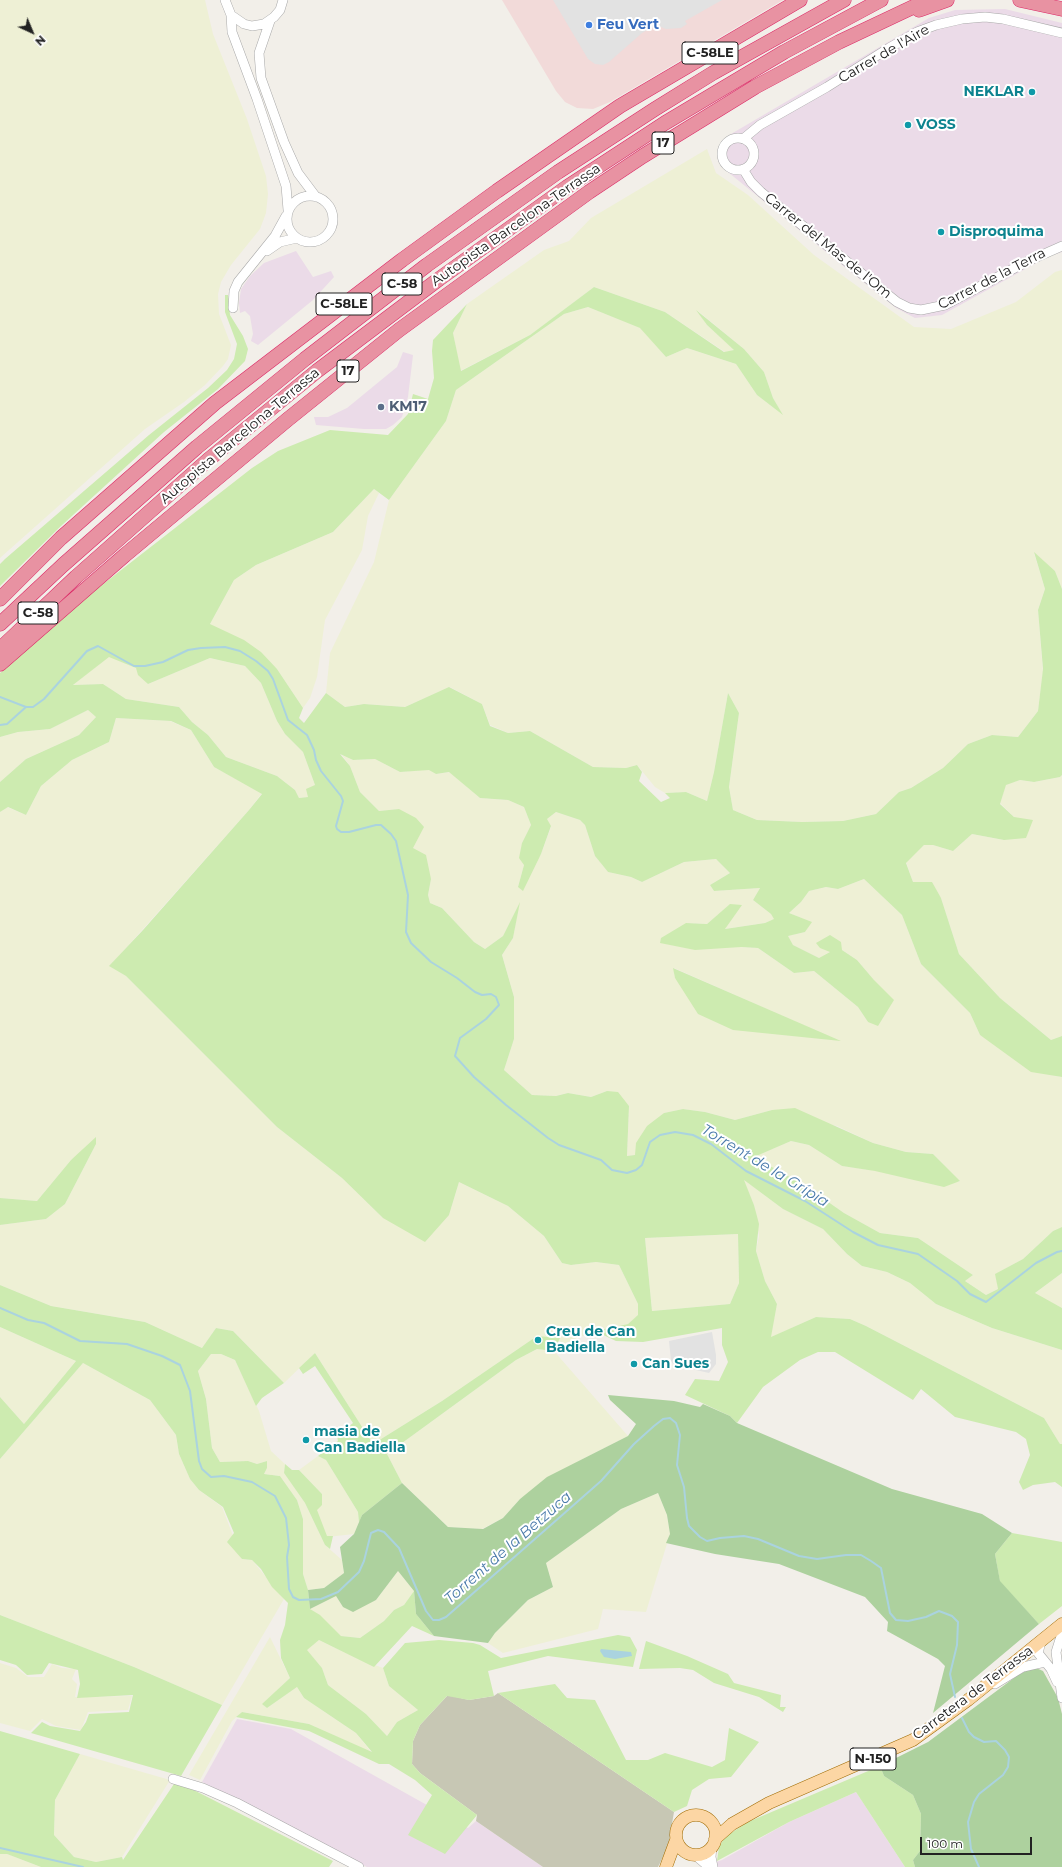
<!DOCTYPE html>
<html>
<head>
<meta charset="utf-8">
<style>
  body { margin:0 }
  #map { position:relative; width:1062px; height:1867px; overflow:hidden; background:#f2efe9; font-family:Montserrat,sans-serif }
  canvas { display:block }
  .north { position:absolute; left:12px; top:12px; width:40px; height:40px; -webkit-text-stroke:3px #fff; paint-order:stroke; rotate:136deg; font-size:11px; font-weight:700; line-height:16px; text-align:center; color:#222 }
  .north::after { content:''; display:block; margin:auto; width:14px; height:18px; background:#222; clip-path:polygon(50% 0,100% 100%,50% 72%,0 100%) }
  .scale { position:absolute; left:920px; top:1837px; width:112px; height:18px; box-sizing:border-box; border:2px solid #222; border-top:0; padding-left:5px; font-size:12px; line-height:14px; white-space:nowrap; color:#222; -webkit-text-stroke:3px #fff; paint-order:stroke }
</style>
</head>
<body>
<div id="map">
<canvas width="1062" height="1867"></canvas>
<div class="north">N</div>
<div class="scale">100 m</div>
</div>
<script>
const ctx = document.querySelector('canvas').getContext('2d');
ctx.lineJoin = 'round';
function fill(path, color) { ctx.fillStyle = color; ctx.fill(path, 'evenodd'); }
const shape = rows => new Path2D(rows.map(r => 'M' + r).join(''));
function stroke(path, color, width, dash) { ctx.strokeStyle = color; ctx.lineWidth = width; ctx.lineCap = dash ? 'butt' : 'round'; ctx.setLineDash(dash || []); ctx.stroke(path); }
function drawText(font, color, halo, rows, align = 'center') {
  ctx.font = font + ' Montserrat,sans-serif'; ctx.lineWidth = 4; ctx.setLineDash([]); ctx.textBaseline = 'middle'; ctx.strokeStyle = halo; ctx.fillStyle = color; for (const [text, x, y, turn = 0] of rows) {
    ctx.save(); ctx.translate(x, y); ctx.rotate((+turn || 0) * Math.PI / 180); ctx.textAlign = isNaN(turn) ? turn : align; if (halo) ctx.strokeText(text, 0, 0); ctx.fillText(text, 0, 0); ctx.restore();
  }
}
fill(shape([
  [502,0,783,0,610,102,593,109,577,108,565,102,556,91]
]), '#f2dad9');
fill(shape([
  [1005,9,1062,23,1062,252,1049,256,942,315,915,318,896,308,842,265,723,168,718,160,718,149,722,141,731,134,929,18,955,10],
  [296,251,313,277,331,271,334,277,313,300,258,345,251,341,253,334,250,316,245,311,240,313,239,303,241,289,250,276,264,263],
  [403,352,413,355,408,397,402,417,393,425,386,429,364,429,316,425,314,417,328,417,347,408,397,367],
  [237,1719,291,1729,468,1828,476,1821,543,1867,367,1867,202,1782],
  [856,1792,905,1867,701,1867,722,1860,789,1822]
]), '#ebdbe8');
fill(shape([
  [498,1693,674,1812,668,1847,658,1867,543,1867,476,1821,477,1815,420,1773,412,1764,413,1741,420,1725,448,1695,469,1700,494,1696]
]), '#c7c7b4');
fill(shape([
  [0,0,205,0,213,34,247,119,266,176,268,194,266,213,260,229,231,265,221,282,218,294,219,314,231,345,228,359,223,366,205,385,184,402,145,429,0,558],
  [707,149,716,173,748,195,814,255,914,327,951,329,1016,302,1055,272,1062,270,1062,589,1055,571,1034,553,1045,589,1038,610,1043,672,1038,711,1018,737,992,735,968,744,943,768,911,788,899,792,876,814,843,821,802,822,757,820,733,810,729,787,739,713,728,693,714,772,707,801,686,792,665,793,655,787,637,765,626,768,593,767,530,731,508,733,490,725,482,704,450,687,405,707,364,704,345,707,326,693,330,653,374,562,389,500,446,421,456,390,564,314,588,307,641,328,666,357,687,348,736,364,757,395,782,414,773,398,764,372,744,349,698,311,707,325,735,350,725,352,665,312,594,287,530,335,460,371,453,333,467,304,544,250,569,241,591,218],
  [374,489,379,493,368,516,362,550,325,620,317,677,310,698,303,708,277,669,210,624,234,580,256,565,333,532],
  [109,656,136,668,148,684,210,658,245,666,261,683,277,721,285,734,303,752,315,785,308,797,299,798,295,790,277,776,226,757,208,735,192,722,179,707,126,699,103,684,73,685],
  [88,710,96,717,79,735,26,759,0,782,0,737,18,732,50,729],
  [116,718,170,721,191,730,214,767,262,793,249,810,110,966,126,976,277,1127,342,1178,383,1218,449,1215,459,1182,508,1206,544,1236,562,1263,571,1265,596,1262,619,1265,638,1304,638,1316,628,1324,595,1331,563,1344,560,1341,537,1336,442,1401,373,1444,315,1353,284,1383,233,1331,216,1328,202,1348,145,1322,51,1306,0,1285,0,1225,46,1219,65,1204,96,1144,71,1160,37,1201,0,1198,0,812,7,807,26,815,41,786,72,760,109,742],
  [342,755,353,760,375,759,400,772,429,769,436,774,450,772,480,798,508,800,524,807,531,825,522,843,524,865,518,887,541,854,551,827,547,819,556,812,580,820,585,825,595,856,608,872,631,877,642,882,684,862,716,859,730,873,710,885,714,891,760,888,753,900,771,914,775,919,765,923,725,929,731,904,707,924,686,923,741,947,758,948,794,973,814,971,858,1007,868,1022,874,980,857,960,842,950,830,952,819,958,793,945,787,936,805,932,811,922,789,913,801,902,809,891,826,887,838,889,864,879,902,915,921,964,970,1013,980,1035,1055,1076,1062,1077,1062,1227,1053,1231,1023,1259,996,1274,998,1289,986,1295,965,1281,973,1275,918,1238,880,1233,844,1213,804,1185,753,1157,791,1141,809,1145,842,1166,960,1182,933,1154,906,1152,873,1143,837,1126,772,1110,735,1120,705,1112,683,1109,664,1113,635,1155,627,1156,629,1106,607,1091,591,1097,568,1093,556,1096,532,1095,504,1070,514,1039,514,997,502,955,513,938,519,904,503,936,485,949,474,942,442,908,430,903,428,895,431,879,413,848,399,809,379,811,360,792,350,766],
  [674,968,839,1041,675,978],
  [1062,775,1062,1036,1051,1040,1000,998,959,954,941,898,913,882,906,862,924,845,933,845,953,851,972,834,1004,840,1014,817,1000,803,1006,784,1020,780,1034,782,1060,777],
  [743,1179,783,1209,823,1229,847,1254,862,1266,887,1272,910,1283,936,1304,992,1328,1062,1350,1062,1444,1060,1444,1044,1418,866,1326,850,1319,816,1317,770,1338,777,1304,765,1281,756,1251,759,1236,754,1205],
  [738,1234,739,1283,730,1304,652,1311,645,1238],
  [1062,1273,1062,1308,1034,1294],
  [0,1327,76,1361,24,1424,0,1397],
  [537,1349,554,1351,628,1436,579,1461,520,1499,503,1518,482,1529,448,1527,402,1483,387,1454,516,1360],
  [211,1354,221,1354,235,1360,259,1411,271,1451,285,1464,284,1473,305,1503,325,1545,342,1560,344,1573,324,1588,308,1590,303,1574,303,1519,297,1500,280,1476,264,1474,267,1468,267,1461,257,1464,248,1461,220,1462,212,1448,206,1399,198,1371],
  [83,1363,150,1400,176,1435,179,1454,190,1479,199,1490,222,1507,242,1559,252,1560,284,1599,222,1705,134,1667,0,1615,0,1459],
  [318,1456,326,1460,358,1512,359,1523,354,1534,327,1537,316,1510,322,1494,299,1470],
  [658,1493,667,1515,670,1534,646,1612,603,1609,598,1629,503,1653,488,1643,495,1633,528,1600,553,1587,546,1563,621,1509],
  [398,1571,414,1591,404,1605,394,1610,384,1621,360,1638,341,1636,310,1609,336,1596,343,1607,376,1600],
  [270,1637,290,1678,263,1704,267,1708,297,1687,304,1698,356,1733,372,1753,309,1724,242,1712,232,1721,200,1780,189,1775],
  [319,1640,374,1666,375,1665,383,1668,389,1686,418,1710,397,1722,387,1736,366,1714,328,1685,322,1668,306,1650],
  [0,1663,16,1668,28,1677,44,1677,52,1664,62,1668,76,1669,72,1679,77,1684,75,1697,132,1696,128,1710,88,1712,81,1730,56,1726,42,1719,30,1731,0,1723],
  [80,1754,170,1780,122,1857,96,1862,74,1857,54,1835,55,1800],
  [0,1854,7,1854,41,1867,0,1867]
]), '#eef0d5');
fill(shape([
  [594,287,665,312,724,352,734,350,707,325,696,310,744,349,764,372,773,398,783,415,757,395,736,364,687,348,666,357,640,328,588,307,564,314,456,390,446,421,389,500,374,489,333,532,256,565,234,580,210,624,244,640,261,652,277,669,303,708,299,718,304,723,326,693,345,707,364,704,405,707,449,687,482,704,490,726,508,733,530,731,593,767,626,768,637,765,642,772,639,781,661,802,670,798,665,793,686,792,707,801,714,772,728,693,739,713,729,787,733,810,757,820,802,822,843,821,876,814,899,792,911,788,943,768,968,744,992,735,1018,737,1038,711,1043,669,1038,610,1045,589,1034,552,1055,571,1062,589,1062,775,1060,777,1034,782,1020,780,1006,785,1000,804,1014,817,1033,820,1026,838,1004,840,972,834,953,851,933,845,924,845,906,863,913,882,932,882,941,898,959,954,1000,998,1051,1040,1062,1036,1062,1077,1031,1072,980,1035,970,1013,921,964,902,915,864,879,838,889,826,887,809,891,801,902,789,913,812,922,805,932,788,936,793,945,819,958,830,952,820,948,816,943,830,935,841,942,842,950,857,960,874,980,894,1000,878,1026,868,1022,858,1007,814,971,794,973,758,948,741,947,695,950,660,943,661,938,686,923,707,924,730,904,742,905,725,929,765,923,774,919,771,914,753,900,760,888,714,891,710,885,730,873,716,859,684,862,642,882,631,877,608,872,595,856,585,825,580,820,556,812,547,819,551,826,541,854,523,891,518,887,524,865,519,858,522,843,531,825,524,807,508,800,480,798,449,772,436,774,429,770,400,772,375,759,353,760,340,754,350,766,360,792,379,811,399,809,416,818,424,827,413,848,426,855,431,879,428,895,430,903,442,908,474,942,485,949,503,936,520,902,513,938,502,955,514,997,514,1039,504,1070,532,1095,556,1096,568,1093,591,1097,607,1091,618,1092,629,1106,627,1156,635,1155,636,1143,647,1126,664,1113,683,1109,705,1112,735,1120,772,1110,795,1108,873,1143,906,1152,933,1154,960,1181,944,1187,875,1171,842,1166,809,1145,791,1141,754,1157,804,1185,844,1213,880,1233,918,1238,973,1275,965,1281,986,1295,998,1289,995,1274,1023,1259,1053,1231,1062,1227,1062,1273,1035,1293,1062,1308,1062,1350,992,1328,936,1304,910,1283,887,1272,862,1266,847,1254,823,1229,783,1209,744,1180,754,1205,759,1224,756,1251,765,1281,777,1304,771,1337,816,1317,850,1319,866,1326,1044,1418,1060,1444,1062,1444,1062,1487,1055,1482,1033,1485,1023,1490,1019,1482,1030,1455,1026,1439,1016,1432,955,1417,921,1389,913,1400,835,1352,818,1352,800,1360,763,1387,737,1423,730,1416,685,1395,695,1379,719,1381,728,1362,722,1345,722,1328,643,1342,616,1341,595,1331,628,1324,638,1315,638,1304,619,1265,596,1262,571,1265,562,1263,544,1236,508,1206,459,1182,449,1215,425,1242,383,1218,342,1178,277,1127,126,976,109,966,143,930,249,810,262,794,214,767,191,730,171,721,116,718,109,742,72,760,41,786,26,815,8,807,0,812,0,782,26,759,79,735,96,717,88,710,50,729,18,732,0,737,0,673,84,599,252,468,278,451,330,430,388,435,408,414,413,394,428,399,434,378,432,351,433,340,467,304,453,333,461,371,530,335],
  [109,657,136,668,138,675,148,684,210,658,245,666,261,683,277,721,285,734,303,752,315,785,306,789,308,797,299,798,295,790,277,776,226,757,208,735,192,722,179,707,126,699,103,684,73,685],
  [738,1234,739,1283,730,1304,652,1311,645,1238],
  [225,295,228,295,230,315,243,336,248,349,245,361,218,389,164,432,61,526,0,586,0,564,5,559,149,435,208,388,227,370,234,359,237,344,225,312],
  [673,968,841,1041,733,1030,698,1014,675,978],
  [96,1137,96,1144,65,1204,46,1219,0,1225,0,1198,37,1201,71,1160],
  [0,1285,51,1306,145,1322,202,1348,216,1328,233,1331,284,1383,262,1398,256,1406,235,1360,221,1354,211,1354,198,1371,206,1399,212,1448,220,1462,248,1461,257,1464,267,1461,267,1468,264,1474,280,1476,297,1500,303,1519,303,1574,308,1590,310,1609,320,1615,341,1636,360,1638,384,1621,394,1610,404,1605,414,1591,416,1614,434,1636,412,1626,374,1667,319,1640,307,1650,322,1668,328,1685,366,1714,387,1736,397,1722,418,1710,389,1686,383,1668,405,1643,439,1640,473,1643,480,1645,501,1658,618,1635,630,1637,637,1650,633,1667,548,1656,488,1671,494,1696,469,1700,447,1696,420,1725,413,1741,412,1764,420,1773,477,1815,445,1854,408,1835,432,1795,415,1780,389,1764,379,1764,309,1731,236,1717,242,1712,309,1724,372,1752,356,1733,304,1698,297,1687,267,1708,262,1704,290,1678,281,1658,280,1640,285,1625,288,1603,272,1587,261,1569,252,1560,242,1559,227,1542,234,1533,223,1507,199,1490,190,1479,179,1454,176,1435,150,1400,83,1363,0,1459,0,1397,24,1424,76,1361,0,1327],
  [537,1336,560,1338,554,1351,537,1349,516,1360,387,1454,402,1483,362,1515,359,1523,358,1512,326,1460,318,1456,338,1441,337,1436,353,1423,315,1366,303,1374,299,1368,315,1353,373,1444,442,1401],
  [285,1464,292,1470,299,1470,322,1494,322,1505,317,1510,327,1536,333,1536,330,1549,325,1545,305,1503,284,1473],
  [1012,1533,1062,1542,1062,1606,1039,1624,1000,1582,995,1554],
  [0,1615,134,1667,222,1705,181,1776,31,1733,42,1722,50,1726,80,1731,86,1722,89,1714,129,1712,133,1695,77,1698,80,1684,78,1670,49,1663,42,1674,27,1675,16,1665,0,1660],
  [646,1641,687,1656,728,1674,734,1683,781,1695,780,1707,786,1707,783,1712,759,1697,714,1683,693,1670,680,1668,639,1669],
  [555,1684,567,1698,595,1700,626,1760,648,1760,665,1753,712,1767,725,1760,729,1728,759,1742,731,1777,709,1779,692,1790,687,1806,674,1812,498,1693],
  [0,1731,80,1754,55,1800,54,1835,74,1857,96,1862,122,1857,123,1860,176,1781,333,1861,329,1867,41,1867,7,1854,0,1854],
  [880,1766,884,1776,913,1795,921,1814,920,1851,913,1860,915,1867,905,1867,856,1792,789,1822,717,1861,719,1847,725,1837,748,1822]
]), '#cdebb0');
fill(shape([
  [608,1395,674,1401,700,1407,703,1404,730,1416,737,1423,892,1489,982,1514,1012,1533,995,1554,1000,1581,1039,1624,933,1713,945,1666,938,1659,887,1631,888,1622,865,1597,779,1564,715,1554,666,1543,670,1534,667,1515,658,1493,621,1509,546,1563,553,1587,528,1600,495,1633,488,1643,434,1636,416,1614,414,1591,398,1571,376,1600,353,1612,343,1607,336,1596,310,1609,308,1590,324,1588,344,1573,340,1547,354,1534,362,1515,402,1483,448,1527,483,1529,503,1518,520,1499,547,1477,628,1436,636,1424,610,1400],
  [1034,1667,1043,1671,1058,1698,1062,1714,1062,1867,915,1867,913,1860,920,1851,921,1814,913,1795,884,1776,880,1766,928,1742,1018,1675]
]), '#add19e');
fill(shape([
  [553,0,722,0,685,21,687,24,681,28,666,29,656,25,642,33,609,62,603,65,595,64,588,59],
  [712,1332,716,1355,716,1364,709,1373,674,1365,671,1361,669,1341]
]), '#e2e2e2');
fill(shape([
  [601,1649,631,1652,632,1656,615,1659,604,1657,600,1651]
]), '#aad3df');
stroke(shape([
  [0,697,26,707,33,707,44,699,87,651,98,646,134,666,145,666,163,662,188,650,201,648,225,647,240,651,256,661,268,671,273,679,288,720,307,735,314,750,316,760,321,771,341,796,343,801,336,826,337,829,341,832,349,832,376,825,381,825,391,834,396,841,408,895,406,932,411,943,431,962,457,978,475,992,482,995,491,994,496,997,499,1005,486,1019,460,1038,455,1056,474,1077,506,1105,548,1138,559,1145,601,1160,612,1170,627,1173,636,1170,642,1165,650,1142,660,1135,675,1132,693,1135,711,1144,746,1171,805,1201,853,1232,878,1245,918,1254,957,1281,970,1294,986,1302,1036,1263,1057,1252,1062,1251],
  [0,725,7,724,26,707],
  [0,1308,28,1320,44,1323,80,1341,127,1344,162,1356,180,1365,190,1391,199,1461,202,1469,211,1477,224,1476,252,1482,275,1496,286,1518,289,1545,287,1557,289,1589,293,1597,299,1600,321,1599,338,1592,359,1572,364,1561,371,1533,378,1530,384,1532,399,1548,426,1611,433,1620,439,1620,446,1617,601,1481,634,1444,654,1426,663,1419,670,1418,676,1423,680,1435,677,1465,684,1487,687,1518,689,1526,700,1537,707,1541,720,1538,744,1536,758,1539,799,1556,817,1559,846,1555,861,1555,871,1561,881,1568,890,1613,896,1620,908,1621,926,1617,939,1611,952,1616,958,1622,957,1645,950,1674,955,1697],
  [962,1718,969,1732,974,1737,984,1742,996,1741,1005,1750,1009,1757,1008,1767,1003,1775,979,1794,974,1802,968,1822,971,1849,979,1867],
  [0,1848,83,1867]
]), '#aad3df', 2);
const minor = shape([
  [225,0,231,15,244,24,252,26,264,24,274,17,280,10,283,0],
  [231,15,232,32,257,99,286,186,288,210],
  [270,21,259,53,261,78,284,142,298,173,316,197],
  '722 154a16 16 0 1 1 32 0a16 16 0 1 1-32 0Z',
  [743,139,760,125,827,87,889,48,917,32,936,25,962,19,985,17,1003,19,1062,33],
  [743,169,751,182,761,192,882,290,897,302,909,308,921,310,945,305,1026,262,1062,246],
  '287 219a23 23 0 1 1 46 0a23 23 0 1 1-46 0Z',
  [267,251,280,242,297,238],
  [233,308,234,291,238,282,275,236,286,216],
  [1062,1633,1056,1652,1062,1698],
  [1041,1642,1038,1653,1051,1669,1057,1682],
  [995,1684,1023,1667,1045,1662],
  [173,1779,203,1788,237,1803,359,1867],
  [712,1846,711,1857,713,1867],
  [695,1855,709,1867]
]);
const major = shape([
  '676 1835a20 20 0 1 1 40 0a20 20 0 1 1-40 0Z',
  [715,1839,732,1824,769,1803,913,1740,968,1700,1062,1624],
  [666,1867,676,1840]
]);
const highway = shape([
  [1020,0,1062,9],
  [919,10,947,0],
  [0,599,61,538,215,403,402,260,497,191,620,106,800,0],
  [0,624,63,565,197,447,305,359,427,265,558,172,655,109,713,73,844,0],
  [0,649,76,577,208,460,317,371,439,279,567,187,665,123,784,52,881,0],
  [0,664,125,555,287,420,399,330,589,192,643,156,755,87,839,42,928,0]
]);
stroke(minor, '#a9a9a9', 10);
stroke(major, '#a06b00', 13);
stroke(highway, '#dc2a67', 15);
stroke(minor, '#fff', 9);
stroke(major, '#fcd6a4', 12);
stroke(highway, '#e892a2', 14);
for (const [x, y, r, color] of [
  [589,25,4,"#3f7fe0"],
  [1032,92,4,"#0f9aa8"],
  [908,125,4,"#0f9aa8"],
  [941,232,4,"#0f9aa8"],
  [381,407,4,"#5c6f8a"],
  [538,1340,4,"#0f9aa8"],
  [634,1364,4,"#0f9aa8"],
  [306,1440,4,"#0f9aa8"]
]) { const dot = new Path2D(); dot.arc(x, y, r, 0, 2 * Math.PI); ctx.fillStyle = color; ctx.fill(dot); stroke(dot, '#fff', 1.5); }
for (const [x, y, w] of [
  [710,53,56],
  [663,143,22],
  [402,284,40],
  [344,304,56],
  [348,371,22],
  [38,613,40],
  [873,1759,46]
]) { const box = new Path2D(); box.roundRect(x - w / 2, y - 11, w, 22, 3); ctx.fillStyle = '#fff'; ctx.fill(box); stroke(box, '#222', 1); }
drawText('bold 13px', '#222', null, [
  ["C-58LE",710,53],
  ["17",663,143],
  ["C-58",402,284],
  ["C-58LE",344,304],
  ["17",348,371],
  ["C-58",38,613],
  ["N-150",873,1759]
]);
drawText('bold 14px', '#366cbe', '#fff', [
  ["Feu Vert",597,25]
], 'left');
drawText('14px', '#222', '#fff', [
  ["Carrer de l'Aire",884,54,-30],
  ["Autopista Barcelona-Terrassa",516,225,-35],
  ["Carrer del Mas de l'Om",828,246,39],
  ["Carrer de la Terra",992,279,-27],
  ["Autopista Barcelona-Terrassa",240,436,-40],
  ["Carretera de Terrassa",973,1693,-37]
]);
drawText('bold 14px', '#0d838f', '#fff', [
  ["NEKLAR",1024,92,"right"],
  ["VOSS",916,125],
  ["Disproquima",949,232],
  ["Creu de Can",546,1332],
  ["Badiella",546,1348],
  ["Can Sues",642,1364],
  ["masia de",314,1432],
  ["Can Badiella",314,1448]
], 'left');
drawText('bold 14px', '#4e5e75', '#fff', [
  ["KM17",389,407]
], 'left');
drawText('italic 15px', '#4a7aab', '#fff', [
  ["Torrent de la Grípia",765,1166,31],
  ["Torrent de la Betzuca",508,1548,-41]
]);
</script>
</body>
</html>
